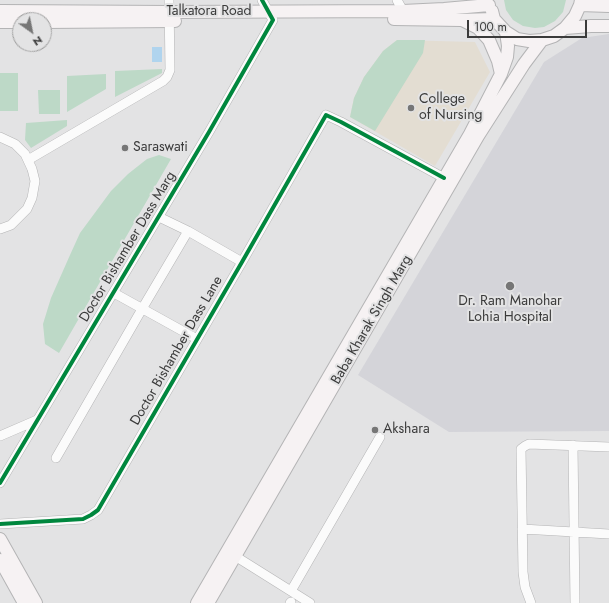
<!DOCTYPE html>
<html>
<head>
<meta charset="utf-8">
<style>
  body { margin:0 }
  #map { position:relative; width:609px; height:603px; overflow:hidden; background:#e3e3e4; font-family:Jost,sans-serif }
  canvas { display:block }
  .north { position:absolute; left:12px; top:12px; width:40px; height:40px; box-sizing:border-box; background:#e3e3e4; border:1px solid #a0a0a0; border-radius:50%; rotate:147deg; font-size:11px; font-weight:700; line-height:16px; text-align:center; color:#3b3b3b }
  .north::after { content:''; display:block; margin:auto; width:14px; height:18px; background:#767676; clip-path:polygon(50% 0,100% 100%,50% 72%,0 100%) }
  .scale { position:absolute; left:467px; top:20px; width:120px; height:18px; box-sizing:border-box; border:2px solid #3b3b3b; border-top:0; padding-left:5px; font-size:12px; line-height:14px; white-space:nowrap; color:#3b3b3b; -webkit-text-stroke:3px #e3e3e4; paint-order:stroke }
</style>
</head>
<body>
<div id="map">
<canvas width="609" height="603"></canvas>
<div class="north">N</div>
<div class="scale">100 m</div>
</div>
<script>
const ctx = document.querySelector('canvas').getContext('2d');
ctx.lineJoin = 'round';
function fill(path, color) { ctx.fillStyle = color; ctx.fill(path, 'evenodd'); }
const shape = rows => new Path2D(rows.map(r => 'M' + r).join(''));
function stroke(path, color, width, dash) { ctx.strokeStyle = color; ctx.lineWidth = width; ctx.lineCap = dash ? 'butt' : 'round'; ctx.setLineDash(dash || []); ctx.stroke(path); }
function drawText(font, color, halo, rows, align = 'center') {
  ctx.font = font + ' Jost,sans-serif'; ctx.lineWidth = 4; ctx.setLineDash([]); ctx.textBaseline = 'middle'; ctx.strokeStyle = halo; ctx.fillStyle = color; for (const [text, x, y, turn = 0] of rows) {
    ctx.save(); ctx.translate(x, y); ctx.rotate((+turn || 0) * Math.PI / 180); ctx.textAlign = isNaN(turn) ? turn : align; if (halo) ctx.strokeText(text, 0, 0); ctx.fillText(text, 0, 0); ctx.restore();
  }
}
fill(shape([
  [609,34,609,431,449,432,358,375,544,62,582,38]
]), '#d4d4d9');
fill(shape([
  [397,40,475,42,490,72,435,166,350,117,354,98,364,77,383,51]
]), '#e3ddd2');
fill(shape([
  [504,0,566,0,563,12,555,21,544,27,535,28,523,26,513,20,506,10],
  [397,40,425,40,423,53,375,131,350,117,354,98,364,77,383,51],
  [162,69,162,73,115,97,115,71],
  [0,73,18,73,18,111,0,111],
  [106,74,106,89,67,112,67,76],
  [38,90,60,90,60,114,39,114],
  [67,120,67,126,31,148,25,140,26,123],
  [159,155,171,159,59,353,45,344,43,324,51,298,70,255,80,233,111,191,128,174,147,159]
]), '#bdd9c7');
fill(shape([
  [152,47,162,47,162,62,152,62]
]), '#b0d4ee');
const street = shape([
  [397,0,403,11],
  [0,137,15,144,25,154,32,169,35,181,32,198,27,209,11,225,0,229],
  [28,160,163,81,167,77,170,70,169,0],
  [159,217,188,231,242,262],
  [114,293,197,339],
  [0,436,37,420],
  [573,445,575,603],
  [56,458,142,309,188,231],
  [0,483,209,132,273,20,262,0],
  [0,524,83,519,91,515,98,510,242,262,326,115,341,122,444,178],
  [522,529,609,534],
  [235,556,310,603],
  [291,591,380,437],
  [290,603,291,602],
  [531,603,525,587,523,572,521,449,525,446,529,444,609,447]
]);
const secondary = shape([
  [580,5,609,6],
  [0,11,169,12,403,11,444,9,489,5],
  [492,11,494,19,506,32,517,39,529,41,542,40,554,36,565,28,575,16,580,5,581,0],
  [394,19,461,20,494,19],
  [464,21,478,28,489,40,498,61,501,74],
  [0,22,20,22],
  [44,22,175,21],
  [565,28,591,26,609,26],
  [0,539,36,603],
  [0,560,24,603],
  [197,603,470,134,501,74,507,57,508,46,506,32],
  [208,603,478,136,524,64,542,40]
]);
stroke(street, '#b4b4b5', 10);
stroke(secondary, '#b4b4b5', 14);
stroke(street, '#fbfbfb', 9);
stroke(secondary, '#f6f2f3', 12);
stroke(shape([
  [0,483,209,132,273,20,262,0],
  [0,524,83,519,91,515,98,510,242,262,326,115,341,122,444,178]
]), '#00873e', 4);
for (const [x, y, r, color] of [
  [411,108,4,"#767676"],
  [125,148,4,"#767676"],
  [510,286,5,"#767676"],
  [375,430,4,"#767676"]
]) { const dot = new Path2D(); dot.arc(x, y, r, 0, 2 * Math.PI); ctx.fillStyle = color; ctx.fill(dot); stroke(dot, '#e3e3e4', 1.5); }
drawText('14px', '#3b3b3b', '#e3e3e4', [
  ["Talkatora Road",209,12],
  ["Doctor Bishamber Dass Marg",128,247,-59],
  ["Baba Kharak Singh Marg",372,320,-60],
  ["Doctor Bishamber Dass Lane",177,351,-60]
]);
drawText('14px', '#3b3b3b', '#e3e3e4', [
  ["College",419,100],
  ["of Nursing",419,116],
  ["Saraswati",133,148],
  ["Dr. Ram Manohar",510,302,"center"],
  ["Lohia Hospital",510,318,"center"],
  ["Akshara",383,430]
], 'left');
</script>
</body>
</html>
